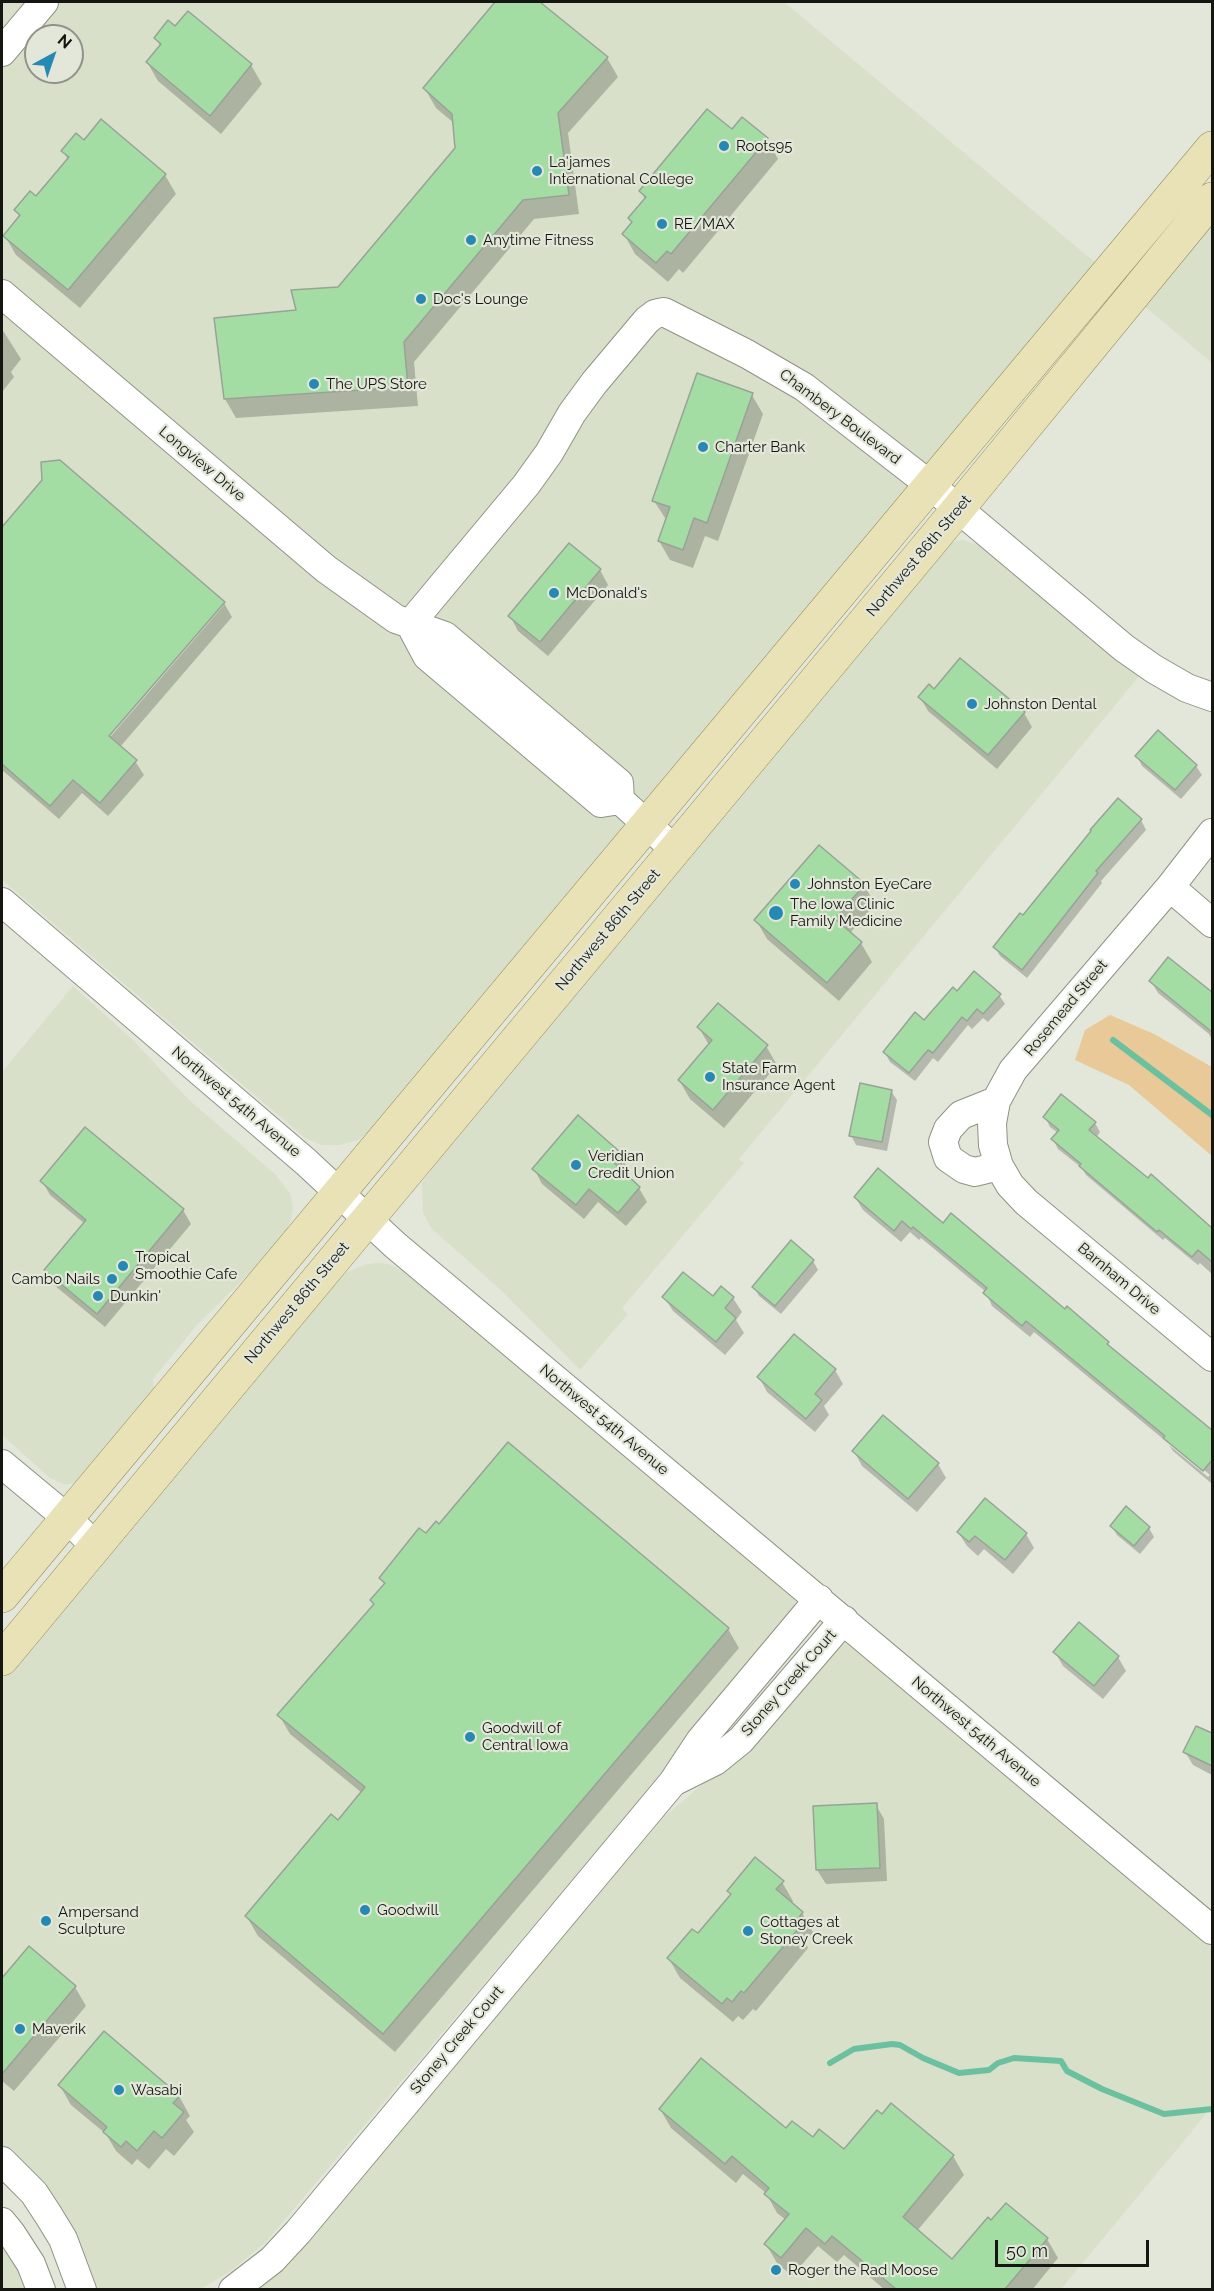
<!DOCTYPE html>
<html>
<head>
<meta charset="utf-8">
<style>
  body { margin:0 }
  #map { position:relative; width:1214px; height:2291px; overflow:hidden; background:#e2e7d9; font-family:Raleway,sans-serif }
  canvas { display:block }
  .frame { position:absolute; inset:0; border:3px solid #151611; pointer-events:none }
  .north { position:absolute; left:24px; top:24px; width:60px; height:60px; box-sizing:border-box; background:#e2e7d9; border:2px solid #909389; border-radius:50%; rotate:40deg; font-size:16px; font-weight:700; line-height:24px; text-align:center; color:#151611 }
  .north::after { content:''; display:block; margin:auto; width:21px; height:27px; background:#2689b3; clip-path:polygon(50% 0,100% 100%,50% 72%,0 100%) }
  .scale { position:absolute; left:995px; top:2240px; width:154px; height:27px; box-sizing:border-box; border:3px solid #151611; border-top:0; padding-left:8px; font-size:18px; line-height:21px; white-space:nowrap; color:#151611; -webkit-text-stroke:4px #e2e7d9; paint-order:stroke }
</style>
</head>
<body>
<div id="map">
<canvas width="1214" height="2291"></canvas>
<div class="frame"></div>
<div class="north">N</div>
<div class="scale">50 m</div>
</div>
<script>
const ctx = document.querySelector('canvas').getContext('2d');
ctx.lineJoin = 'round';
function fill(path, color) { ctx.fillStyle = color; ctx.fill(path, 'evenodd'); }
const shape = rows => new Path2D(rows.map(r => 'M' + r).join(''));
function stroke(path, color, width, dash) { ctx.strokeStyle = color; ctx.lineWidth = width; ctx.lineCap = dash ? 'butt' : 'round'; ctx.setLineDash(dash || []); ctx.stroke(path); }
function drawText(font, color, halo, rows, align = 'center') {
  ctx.font = font + ' Raleway,sans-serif'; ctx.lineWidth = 4.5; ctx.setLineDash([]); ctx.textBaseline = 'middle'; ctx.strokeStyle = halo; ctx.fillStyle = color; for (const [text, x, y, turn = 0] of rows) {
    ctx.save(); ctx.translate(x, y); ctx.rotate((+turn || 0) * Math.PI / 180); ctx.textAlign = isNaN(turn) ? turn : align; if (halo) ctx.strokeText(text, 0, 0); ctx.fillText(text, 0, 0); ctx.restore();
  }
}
fill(shape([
  [2,2,784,2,1097,264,372,1130,358,1140,340,1145,322,1145,305,1138,2,880],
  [36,36,72,36,72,72,36,72],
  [1212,219,1212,363,1142,304],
  [962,540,979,545,1141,674,739,1159,744,1163,622,1308,628,1314,580,1370,501,1290,432,1229,423,1213,422,1183,438,1159,952,542],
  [73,986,133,1040,188,1099,274,1173,290,1193,293,1207,291,1220,285,1233,265,1258,196,1326,153,1379,154,1389,79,1482,65,1485,50,1478,2,1435,2,1072],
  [377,1263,388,1264,408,1273,795,1596,796,1609,791,1620,266,2242,231,2271,201,2289,94,2289,18,2161,2,2147,2,1679,299,1323,347,1272,367,1264],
  [844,1643,858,1646,1212,1944,1212,2107,1061,2289,256,2290,305,2243,665,1816,744,1749,837,1644],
  [2,2241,9,2251,29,2289,2,2289]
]), '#d9e0ca');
fill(shape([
  [1110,1015,1154,1034,1212,1067,1212,1156,1129,1085,1075,1060,1085,1030]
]), '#e8c997');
fill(shape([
  [497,2,538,2,607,58,618,77,568,133,579,214,534,219,414,362,418,406,236,418,225,399,297,311,339,288,457,148,455,124,436,108,425,89],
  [188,13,251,65,262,84,221,134,158,81,147,62,160,46,156,38,175,28],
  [732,131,767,139,778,159,683,273,679,269,668,282,635,254,624,234,633,224,630,219,645,200,641,191],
  [63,151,165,175,176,194,80,308,16,255,5,236,20,218,16,210,36,198,68,160],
  [2,329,21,359,11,372,14,377,2,392],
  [752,395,763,414,718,541,705,536,693,568,670,560,659,541,667,521,654,501],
  [44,480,224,603,232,617,120,747,135,761,144,775,108,816,82,793,59,819,2,770,2,530],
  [220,605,224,605,105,743,103,741],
  [600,570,608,585,548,656,518,631,510,616],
  [920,697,1024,713,1032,727,997,769,928,711],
  [1137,756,1196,766,1202,775,1181,799,1142,766],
  [1118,800,1141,820,1146,830,1101,881,1102,883,1027,978,1000,956,995,947,1023,917],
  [864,885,875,904,850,933,861,943,872,962,839,1001,767,939,756,920],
  [1168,959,1212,993,1212,1040,1209,1034,1158,993,1151,981],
  [957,993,999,995,1005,1004,988,1022,983,1018,972,1029,968,1025,938,1062,933,1058,915,1081,890,1062,885,1053,925,1022],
  [699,1028,766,1046,777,1065,724,1128,690,1099,679,1080,709,1045],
  [891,1091,897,1100,887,1151,856,1145,851,1135],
  [1045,1117,1095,1123,1100,1132,1096,1138,1148,1180,1151,1177,1212,1229,1212,1274,1200,1263,1198,1265,1165,1238,1163,1240,1086,1175,1082,1168,1058,1149,1053,1139,1058,1133,1050,1127],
  [619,1153,627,1167,623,1173,639,1188,647,1202,626,1226,598,1202,584,1219,542,1184,534,1169],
  [42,1181,183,1210,191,1224,105,1327,54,1285,46,1270,85,1224,50,1195],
  [855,1197,943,1225,1108,1343,1112,1350,1212,1433,1212,1482,1211,1483,1173,1451,1169,1445,1208,1477,1210,1475,1168,1440,1168,1443,1034,1332,1030,1337,992,1306,986,1292,921,1238,919,1240,910,1232,901,1242,863,1210],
  [813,1261,818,1270,781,1314,759,1296,754,1287],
  [721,1288,733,1298,742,1312,736,1320,744,1333,725,1355,673,1311,664,1297,713,1298],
  [835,1370,843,1384,824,1406,829,1415,815,1432,767,1392,759,1377],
  [854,1451,938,1464,946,1478,917,1512,862,1466],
  [985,1500,1026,1534,1034,1548,1013,1574,984,1549,978,1556,967,1546,958,1532],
  [1112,1526,1149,1528,1154,1537,1140,1554,1117,1535],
  [426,1536,728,1629,739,1648,395,2052,258,1936,247,1917,338,1822,362,1793,290,1734,279,1715,375,1606,372,1600,385,1586,381,1579],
  [1055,1652,1118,1657,1126,1671,1103,1699,1063,1666],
  [1197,1728,1212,1735,1212,1775,1193,1765,1185,1752],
  [876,1805,884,1819,887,1881,826,1884,817,1870],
  [782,1882,793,1901,791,1904,802,1913,813,1932,805,1942,808,1948,756,2011,753,2009,743,2020,738,2016,733,2022,680,1978,669,1959,698,1936,732,1896,729,1891],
  [30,1948,75,1987,86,2006,14,2091,2,2081,2,1981],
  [60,2086,179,2096,190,2116,186,2120,194,2132,174,2156,166,2149,149,2169,137,2159,132,2165,116,2151,106,2134,71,2105],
  [660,2109,787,2130,845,2151,953,2156,964,2175,917,2231,952,2261,992,2222,1047,2239,1058,2258,1032,2290,885,2290,844,2255,837,2262,818,2246,792,2276,777,2263,766,2244,786,2220,777,2213,766,2193,743,2174,736,2183,671,2128]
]), '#0003');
stroke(shape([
  [1113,1040,1212,1115],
  [830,2063,854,2049,892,2044,900,2045,923,2058,959,2073,989,2070,998,2063,1014,2058,1061,2061,1067,2071,1102,2089,1164,2114,1212,2109]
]), '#6bc19f', 6);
const building = shape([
  [495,2,540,2,608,57,558,113,569,195,523,200,404,342,408,387,224,399,214,318,296,310,291,290,338,287,455,148,452,114,423,88,495,2],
  [188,11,252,64,210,116,146,62,161,44,154,38,168,20,175,26,188,11],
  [707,109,732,129,742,117,768,138,671,254,667,251,656,263,622,234,632,222,628,218,646,197,639,191,707,109],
  [101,119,166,174,68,290,3,236,20,215,14,210,30,191,36,196,69,157,61,151,76,133,84,140,101,119],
  [697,373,753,393,707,523,694,518,683,550,658,541,670,507,652,501,697,373],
  [60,460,225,602,109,736,137,760,100,803,73,780,50,806,2,764,2,527,42,480,41,462,60,460],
  [569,543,601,569,540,642,508,616,569,543],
  [960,658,1025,712,988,755,918,697,929,684,934,689,960,658],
  [1158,730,1197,765,1175,790,1135,756,1158,730],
  [1118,798,1142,819,1096,871,1098,873,1022,970,993,947,1020,913,1023,915,1091,831,1090,830,1118,798],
  [819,845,865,884,835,919,862,942,827,983,754,920,819,845],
  [1168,957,1212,992,1212,1032,1149,981,1168,957],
  [974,971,1001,994,983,1014,977,1009,967,1021,962,1017,933,1053,928,1050,909,1073,883,1052,915,1012,924,1020,953,987,957,991,974,971],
  [718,1003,768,1045,713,1110,678,1080,712,1040,697,1027,718,1003],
  [860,1083,892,1090,882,1142,849,1136,860,1083],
  [1061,1094,1096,1122,1089,1130,1148,1178,1151,1174,1212,1228,1212,1262,1198,1250,1192,1257,1159,1230,1157,1232,1079,1166,1081,1164,1051,1139,1059,1130,1043,1117,1061,1094],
  [578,1115,620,1152,612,1161,640,1187,618,1213,589,1189,576,1205,532,1169,578,1115],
  [85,1127,184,1209,97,1314,44,1270,86,1220,40,1181,85,1127],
  [878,1168,943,1223,951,1213,1065,1309,1067,1306,1109,1342,1107,1344,1212,1430,1212,1460,1203,1471,1163,1438,1165,1436,1026,1321,1022,1326,983,1293,987,1288,913,1227,911,1229,902,1221,894,1231,854,1197,878,1168],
  [791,1240,814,1260,775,1306,752,1287,791,1240],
  [683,1272,713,1296,721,1286,734,1297,725,1308,736,1318,716,1342,662,1297,683,1272],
  [794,1334,836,1369,815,1394,822,1400,806,1419,757,1377,794,1334],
  [883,1415,939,1463,908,1499,852,1451,883,1415],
  [508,1442,729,1628,383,2034,245,1916,331,1814,338,1820,365,1787,277,1715,374,1604,370,1600,385,1583,379,1578,419,1528,426,1533,436,1521,439,1524,508,1442],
  [985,1498,1027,1533,1005,1560,975,1536,969,1542,957,1532,985,1498],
  [1126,1506,1150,1527,1134,1546,1110,1526,1126,1506],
  [1079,1622,1119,1656,1094,1686,1053,1652,1079,1622],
  [1196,1726,1212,1733,1212,1766,1183,1752,1196,1726],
  [877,1803,880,1868,816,1870,813,1806,877,1803],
  [755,1857,784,1881,776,1889,803,1912,794,1924,799,1928,744,1993,741,1991,732,2002,727,1998,722,2004,667,1958,692,1929,698,1933,731,1894,727,1891,755,1857],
  [29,1946,76,1986,2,2074,2,1978,29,1946],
  [104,2031,180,2096,173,2103,184,2112,162,2138,154,2131,137,2151,126,2141,121,2147,103,2132,107,2127,58,2085,104,2031],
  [701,2058,786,2128,792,2121,813,2137,819,2129,844,2149,877,2110,882,2114,891,2103,954,2155,903,2217,952,2259,988,2217,991,2220,1006,2203,1048,2238,1005,2289,896,2289,832,2236,825,2244,806,2228,781,2258,764,2244,789,2214,764,2194,769,2188,732,2156,725,2164,659,2109,701,2058]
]);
fill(building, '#a4dda3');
stroke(building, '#98a397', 1.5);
const minor = shape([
  [2,52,44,2],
  [2,294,326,569,396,619,445,636,619,783,620,800,675,850],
  [410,624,526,485,549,453,572,413,594,383,647,320,655,314,664,312,747,354,804,387,930,485,1124,648,1154,669,1187,688,1212,697],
  [410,624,427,656,601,803,620,800],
  [1212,833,1170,887,1013,1070,996,1101,992,1123,993,1145,999,1166,1010,1185,1026,1202,1212,1357],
  [1170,887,1212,923],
  [2,902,306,1162,395,1245,1212,1930],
  [996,1101,961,1115,948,1129,943,1142,948,1158,964,1169,975,1172,999,1166],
  [2,1464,67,1518,94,1545],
  [675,1781,715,1761,741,1740,844,1620],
  [2,2161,34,2193,49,2216,63,2239,82,2290],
  [2,2222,11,2233,31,2264,41,2290],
  [233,2290,272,2260,298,2232,673,1782,700,1741,819,1599]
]);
const major = shape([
  [2,1596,1212,148],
  [2,1659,935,537,1212,199]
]);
stroke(minor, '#8e9385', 30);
stroke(major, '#958e5d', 34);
stroke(minor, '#fff', 28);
stroke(major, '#e9e2b6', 33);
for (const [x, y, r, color] of [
  [724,146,6,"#2689b3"],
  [537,171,6,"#2689b3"],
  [662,224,6,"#2689b3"],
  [471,240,6,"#2689b3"],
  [421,299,6,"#2689b3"],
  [314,384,6,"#2689b3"],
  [703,447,6,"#2689b3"],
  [554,593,6,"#2689b3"],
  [972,704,6,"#2689b3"],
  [795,884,6,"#2689b3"],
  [776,913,8,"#2689b3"],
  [710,1077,6,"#2689b3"],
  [576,1165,6,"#2689b3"],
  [123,1266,6,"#2689b3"],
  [112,1279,6,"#2689b3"],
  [98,1296,6,"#2689b3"],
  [470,1737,6,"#2689b3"],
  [365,1910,6,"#2689b3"],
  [46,1921,6,"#2689b3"],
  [748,1931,6,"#2689b3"],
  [20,2029,6,"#2689b3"],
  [119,2090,6,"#2689b3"],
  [776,2270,6,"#2689b3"]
]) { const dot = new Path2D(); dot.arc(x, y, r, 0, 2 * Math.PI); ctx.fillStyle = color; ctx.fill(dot); stroke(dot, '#e2e7d9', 2); }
drawText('15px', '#151611', '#e2e7d9', [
  ["Roots95",736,146],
  ["La'james",549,162],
  ["International College",549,179],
  ["RE/MAX",674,224],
  ["Anytime Fitness",483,240],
  ["Doc's Lounge",433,299],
  ["The UPS Store",326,384],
  ["Charter Bank",715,447],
  ["McDonald's",566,593],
  ["Johnston Dental",984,704],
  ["Johnston EyeCare",807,884],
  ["The Iowa Clinic",790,904],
  ["Family Medicine",790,921],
  ["State Farm",722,1068],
  ["Insurance Agent",722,1085],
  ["Veridian",588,1156],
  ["Credit Union",588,1173],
  ["Tropical",135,1257],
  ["Smoothie Cafe",135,1274],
  ["Cambo Nails",100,1279,"right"],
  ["Dunkin'",110,1296],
  ["Goodwill of",482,1728],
  ["Central Iowa",482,1745],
  ["Goodwill",377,1910],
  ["Ampersand",58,1912],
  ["Sculpture",58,1929],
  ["Cottages at",760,1922],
  ["Stoney Creek",760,1939],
  ["Maverik",32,2029],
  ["Wasabi",131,2090],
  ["Roger the Rad Moose",788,2270]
], 'left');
drawText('15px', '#151611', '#e2e7d9', [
  ["Chambery Boulevard",840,417,37],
  ["Longview Drive",202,464,40],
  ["Northwest 86th Street",919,556,-50],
  ["Northwest 86th Street",608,930,-50],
  ["Rosemead Street",1066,1008,-50],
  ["Northwest 54th Avenue",236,1102,40],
  ["Barnham Drive",1119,1279,40],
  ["Northwest 86th Street",297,1303,-50],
  ["Northwest 54th Avenue",604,1420,40],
  ["Stoney Creek Court",789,1683,-49],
  ["Northwest 54th Avenue",976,1732,40],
  ["Stoney Creek Court",457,2040,-50]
]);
</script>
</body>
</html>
